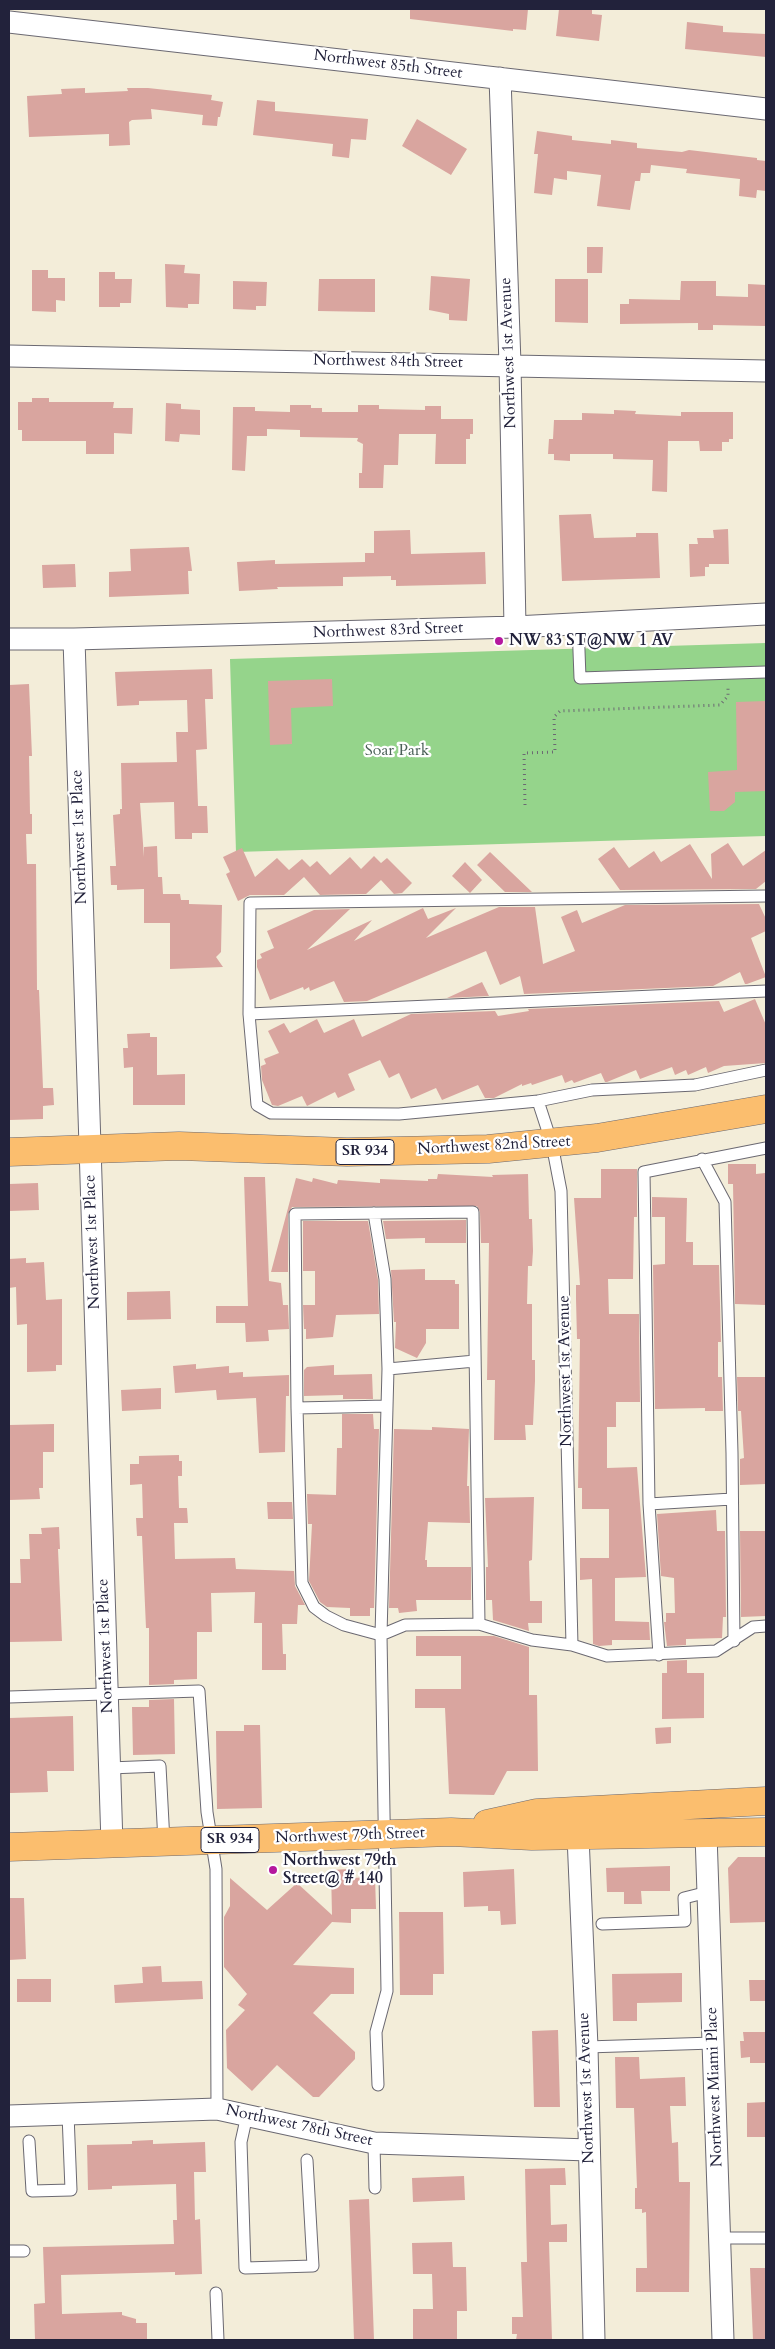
<!DOCTYPE html>
<html>
<head>
<meta charset="utf-8">
<style>
  body { margin:0 }
  #map { position:relative; width:775px; height:2349px; overflow:hidden; background:#f3edd9; font-family:Cardo,serif }
  canvas { display:block }
  .frame { position:absolute; inset:0; border:10px solid #22223b; pointer-events:none }
</style>
</head>
<body>
<div id="map">
<canvas width="775" height="2349"></canvas>
<div class="frame"></div>
</div>
<script>
const ctx = document.querySelector('canvas').getContext('2d');
ctx.lineJoin = 'round';
function fill(path, color) { ctx.fillStyle = color; ctx.fill(path, 'evenodd'); }
const shape = rows => new Path2D(rows.map(r => 'M' + r).join(''));
function stroke(path, color, width, dash) { ctx.strokeStyle = color; ctx.lineWidth = width; ctx.lineCap = dash ? 'butt' : 'round'; ctx.setLineDash(dash || []); ctx.stroke(path); }
function drawText(font, color, halo, rows, align = 'center') {
  ctx.font = font + ' Cardo,serif'; ctx.lineWidth = 4.5; ctx.setLineDash([]); ctx.textBaseline = 'middle'; ctx.strokeStyle = halo; ctx.fillStyle = color; for (const [text, x, y, turn = 0] of rows) {
    ctx.save(); ctx.translate(x, y); ctx.rotate((+turn || 0) * Math.PI / 180); ctx.textAlign = isNaN(turn) ? turn : align; if (halo) ctx.strokeText(text, 0, 0); ctx.fillText(text, 0, 0); ctx.restore();
  }
}
fill(shape([
  [766,643,766,836,236,852,230,659]
]), '#95d48b');
fill(shape([
  [410,9,528,9,526,30,513,29,513,31,410,19],
  [559,9,592,9,592,14,602,15,599,41,556,36],
  [687,22,723,26,723,32,766,34,766,57,685,49],
  [85,88,85,93,128,91,127,88,148,88,212,95,211,100,223,102,220,117,218,117,217,126,202,125,203,115,151,109,152,119,132,120,129,122,130,145,109,146,109,134,29,137,27,96,62,94,61,89],
  [257,100,275,102,275,111,368,119,366,140,351,139,349,158,332,156,333,144,253,135],
  [417,119,467,149,451,175,402,146],
  [537,131,572,136,572,140,611,144,611,140,637,143,637,148,682,152,689,150,757,158,757,160,766,161,766,191,757,190,756,198,739,196,740,179,686,173,687,169,651,165,650,173,641,173,640,181,635,181,630,210,597,206,601,175,567,171,567,180,554,178,552,195,534,193,538,154,534,154],
  [587,247,603,247,602,273,587,273],
  [165,264,185,265,184,273,200,274,199,304,188,304,188,308,166,307],
  [32,270,48,270,48,278,65,278,65,301,56,300,56,312,32,311],
  [99,272,115,272,115,279,132,279,131,303,120,303,120,307,99,307],
  [431,276,470,279,467,321,449,320,449,314,429,310],
  [319,279,375,279,375,312,318,311],
  [555,279,588,279,588,323,555,322],
  [233,281,267,282,266,306,256,306,256,310,233,309],
  [681,281,716,281,716,296,748,297,748,284,766,285,766,326,713,325,713,330,698,330,698,323,620,324,620,304,629,304,629,299,680,300],
  [32,398,49,398,49,402,114,402,113,408,133,408,132,434,114,433,114,454,86,454,86,441,22,441,22,430,18,430,18,402,32,402],
  [166,403,181,404,181,409,200,410,200,435,180,434,179,442,165,441],
  [290,405,311,405,311,408,322,408,322,412,358,412,358,405,379,405,379,409,425,410,425,406,441,406,441,419,473,419,473,434,470,434,470,439,466,439,466,464,435,464,436,434,399,434,398,465,384,465,383,488,359,488,359,473,362,473,363,444,357,441,358,438,300,437,300,430,267,429,267,436,247,436,245,471,232,470,233,407,255,407,255,411,290,412],
  [614,410,636,411,635,414,681,416,681,412,733,412,733,439,729,439,729,442,722,442,722,451,700,451,699,441,668,441,667,492,652,491,653,460,613,459,613,454,570,454,570,461,554,460,554,454,548,454,549,439,553,439,554,420,582,420,582,413,614,414],
  [591,514,594,538,636,537,636,533,658,533,660,578,562,581,559,515],
  [728,529,729,564,709,564,709,567,705,567,705,576,690,577,689,544,698,544,697,538,714,538,713,530],
  [410,530,411,554,485,552,486,584,396,586,396,580,391,580,391,576,343,577,343,586,277,587,278,589,239,591,237,562,275,560,275,564,365,562,365,553,374,553,374,531],
  [189,547,192,571,188,571,189,594,109,597,109,572,131,571,130,549],
  [75,564,76,587,43,588,42,565],
  [212,669,213,699,205,699,207,749,196,750,198,806,207,806,208,833,192,833,192,839,175,839,174,802,140,803,144,857,144,847,157,846,158,877,162,877,163,894,180,894,181,900,189,900,189,904,222,905,221,952,216,957,223,967,170,969,170,923,144,923,144,889,117,890,117,885,111,885,110,866,116,866,113,815,120,814,120,809,122,809,121,763,177,762,176,732,188,732,187,700,139,701,139,705,117,706,115,672],
  [332,679,333,706,291,708,292,744,270,745,268,681],
  [29,684,32,756,29,756,30,814,32,814,32,834,26,834,27,864,36,864,37,990,39,990,43,1088,53,1088,54,1105,43,1106,43,1119,9,1120,9,685],
  [766,701,766,791,735,792,735,802,724,811,710,811,708,772,737,770,736,702],
  [728,843,743,866,766,850,766,881,756,889,620,890,598,859,614,847,629,868,654,851,661,862,690,844,712,879,711,854],
  [242,848,255,877,277,858,289,870,302,859,310,867,317,861,330,875,350,857,361,869,374,856,381,863,387,858,412,883,402,893,394,894,381,880,366,894,320,895,304,877,284,895,250,895,238,901,226,874,230,872,223,857],
  [490,852,532,892,505,892,477,865],
  [465,862,482,880,470,893,452,876],
  [759,904,766,919,766,931,751,938,766,977,747,984,745,984,740,972,713,986,524,994,520,976,500,985,486,951,367,1001,344,1002,334,981,310,991,309,987,304,990,303,987,270,1000,257,967,257,960,262,958,260,954,274,948,267,931,314,910,350,909,307,950,372,920,354,941,423,908,428,919,456,908,426,938,499,907,535,907,543,964,575,951,561,917,577,910,582,923,625,905],
  [482,982,489,996,447,998],
  [755,999,766,1025,766,1063,724,1066,708,1073,706,1067,688,1075,686,1070,675,1075,672,1067,640,1079,636,1070,607,1082,605,1082,601,1073,574,1083,572,1080,565,1083,562,1075,532,1085,531,1083,522,1086,522,1084,494,1098,485,1098,478,1085,442,1100,436,1088,411,1099,399,1073,389,1078,380,1060,348,1074,355,1090,338,1098,335,1092,307,1106,302,1096,278,1106,272,1105,262,1080,261,1066,266,1064,264,1059,279,1053,268,1031,284,1023,290,1033,317,1019,324,1033,354,1019,362,1037,411,1014,495,1011,498,1016,529,1011,528,1009,719,1001,724,1012],
  [150,1033,150,1037,157,1037,157,1075,185,1074,185,1105,133,1105,133,1067,124,1068,123,1048,128,1048,127,1034],
  [728,1164,756,1164,756,1174,765,1173,766,1305,735,1304,733,1184,728,1184],
  [601,1169,637,1169,637,1217,634,1217,633,1279,608,1279,609,1314,639,1314,640,1402,616,1402,616,1427,607,1427,607,1468,637,1467,646,1577,615,1578,615,1621,649,1622,650,1640,612,1640,612,1645,599,1646,593,1644,592,1579,580,1580,580,1558,609,1558,609,1509,582,1509,582,1488,578,1488,580,1339,577,1339,576,1299,576,1285,580,1285,574,1198,601,1198],
  [438,1174,493,1177,492,1175,528,1174,529,1219,532,1219,533,1251,532,1266,528,1266,527,1304,532,1304,532,1360,535,1360,535,1381,533,1425,525,1425,526,1440,494,1440,495,1380,487,1380,489,1243,481,1243,480,1212,477,1206,292,1207,288,1214,288,1272,271,1272,296,1178,312,1182,313,1178,337,1184,338,1180,380,1183,380,1179,428,1181,428,1179,437,1179],
  [244,1177,265,1177,269,1281,281,1283,283,1305,288,1305,289,1329,268,1330,269,1341,246,1342,245,1323,216,1323,216,1306,248,1306],
  [38,1183,39,1210,9,1211,9,1184],
  [652,1197,687,1198,686,1242,693,1242,693,1265,719,1265,721,1342,718,1342,718,1377,722,1377,723,1411,705,1411,705,1408,655,1409,653,1265,665,1264,665,1217,652,1217],
  [466,1220,466,1243,425,1243,425,1238,386,1239,383,1221],
  [303,1221,368,1221,378,1280,379,1314,336,1315,333,1337,306,1339,306,1329,304,1329,303,1305,315,1305,315,1271,303,1271],
  [26,1258,26,1263,44,1262,46,1300,62,1299,62,1365,56,1365,56,1371,27,1372,27,1324,17,1325,16,1287,9,1288,9,1259],
  [425,1269,425,1280,455,1280,455,1284,459,1284,459,1329,426,1329,426,1343,417,1358,395,1348,396,1322,394,1322,391,1270],
  [170,1291,171,1319,127,1320,127,1292],
  [196,1364,196,1369,229,1366,229,1373,243,1372,243,1377,289,1375,289,1396,286,1396,285,1452,259,1453,256,1398,217,1400,216,1390,175,1393,173,1366],
  [334,1365,334,1375,372,1374,373,1399,343,1399,343,1395,304,1396,304,1370,307,1367],
  [737,1377,766,1377,766,1484,740,1485,740,1459,744,1458,741,1411,738,1411],
  [161,1388,161,1409,122,1411,121,1390],
  [342,1414,373,1414,374,1429,379,1429,374,1608,370,1608,370,1616,350,1616,350,1608,327,1607,320,1602,309,1581,312,1524,308,1524,307,1494,336,1495,337,1448,342,1448],
  [54,1424,54,1452,43,1452,43,1488,39,1488,40,1499,9,1500,9,1425],
  [432,1427,469,1429,467,1486,469,1486,470,1523,428,1522,425,1560,427,1560,427,1567,471,1567,471,1600,416,1600,417,1611,399,1613,398,1608,389,1608,394,1429,432,1430],
  [179,1455,179,1461,182,1461,182,1476,178,1476,179,1508,187,1508,188,1523,174,1523,175,1559,235,1558,236,1569,294,1571,295,1586,305,1605,298,1605,297,1624,282,1624,283,1654,286,1654,286,1670,262,1670,262,1623,254,1623,255,1592,211,1593,212,1632,197,1632,197,1679,174,1680,174,1684,149,1685,149,1628,146,1628,142,1536,137,1536,136,1518,143,1518,142,1484,130,1485,130,1464,139,1464,139,1456],
  [534,1497,532,1560,529,1561,530,1601,542,1601,542,1623,528,1623,529,1631,493,1620,492,1600,486,1600,486,1567,488,1567,485,1498],
  [267,1502,292,1502,293,1519,268,1519],
  [716,1510,717,1531,725,1531,726,1617,723,1617,722,1638,686,1639,686,1645,667,1646,664,1622,666,1622,666,1613,675,1613,674,1578,661,1576,657,1514],
  [59,1527,60,1549,58,1549,62,1641,9,1642,9,1583,21,1583,20,1559,30,1559,29,1534,42,1534,41,1528],
  [740,1531,766,1531,766,1616,741,1617],
  [416,1636,494,1636,529,1647,529,1695,537,1695,538,1771,507,1771,494,1795,449,1794,445,1708,415,1708,415,1689,461,1689,461,1656,416,1656],
  [687,1660,687,1673,704,1673,704,1718,662,1719,662,1673,667,1673,667,1661],
  [174,1699,175,1754,133,1755,132,1707,149,1707,149,1700],
  [73,1716,74,1771,47,1771,48,1792,10,1793,9,1718],
  [244,1725,260,1725,262,1808,217,1809,216,1731,244,1731],
  [671,1727,671,1743,656,1744,655,1728],
  [738,1857,766,1857,766,1922,730,1923,728,1868],
  [670,1866,670,1891,641,1891,642,1904,624,1904,624,1892,607,1892,606,1868],
  [349,1869,350,1878,375,1877,376,1909,351,1909,351,1923,332,1922,293,1965,354,1968,354,1994,331,1994,313,2013,355,2052,355,2059,319,2097,313,2097,277,2065,252,2091,227,2068,226,2030,245,2010,238,2005,247,1994,224,1967,224,1917,230,1906,230,1878,267,1910,297,1883,332,1915,331,1870],
  [514,1869,516,1924,501,1925,500,1911,488,1911,488,1906,464,1907,463,1872],
  [9,1898,24,1898,26,1959,9,1960],
  [399,1912,443,1912,444,1974,433,1974,433,1995,400,1995],
  [161,1966,162,1982,202,1981,203,1999,115,2003,114,1985,143,1983,142,1967],
  [682,1973,682,2002,637,2003,637,2021,613,2021,612,1974],
  [17,1979,51,1979,51,2002,17,2002],
  [749,1980,766,1980,766,2001,750,2001],
  [558,2030,560,2107,534,2107,532,2031],
  [743,2032,765,2032,765,2063,750,2063,750,2057,741,2058,740,2041,744,2041],
  [615,2057,639,2057,640,2079,685,2077,686,2106,670,2106,672,2143,678,2142,679,2182,690,2182,689,2292,636,2292,636,2268,647,2268,646,2212,642,2213,642,2209,635,2209,635,2188,637,2188,634,2108,616,2108],
  [766,2102,766,2137,747,2137,747,2103],
  [153,2140,153,2144,205,2142,206,2172,194,2172,195,2220,200,2219,202,2274,175,2275,175,2272,61,2275,62,2314,122,2312,122,2315,136,2319,136,2323,147,2323,147,2340,35,2340,34,2304,45,2303,43,2247,174,2244,173,2220,177,2220,176,2184,112,2186,112,2189,88,2190,87,2145,132,2144,132,2141],
  [565,2168,566,2185,550,2185,551,2225,567,2224,567,2242,549,2242,552,2340,516,2340,517,2334,512,2334,512,2317,523,2317,521,2262,527,2262,525,2169],
  [464,2176,465,2200,413,2202,412,2178],
  [369,2199,374,2340,354,2340,349,2200],
  [452,2242,453,2267,466,2267,467,2311,457,2311,457,2340,413,2340,413,2309,433,2309,432,2274,413,2274,412,2243],
  [750,2268,766,2268,766,2340,753,2340]
]), '#d9a59f');
const service = shape([
  [578,624,580,678,766,672],
  [766,896,250,903,249,1014,257,1105,271,1113,399,1114,538,1101,592,1090,695,1085,766,1070],
  [249,1014,766,991],
  [538,1101,552,1144,561,1191,572,1645],
  [702,1159,725,1202,732,1453,734,1641],
  [374,1213,385,1279,388,1369,381,1635,387,1991,376,2032,378,2085],
  [388,1369,475,1361],
  [297,1408,387,1406],
  [649,1504,732,1499],
  [479,1624,473,1212,295,1214,297,1408,302,1583,314,1607,326,1616,344,1625,381,1635,405,1625,479,1624,532,1640,572,1645,607,1656,716,1651,753,1627,766,1626],
  [659,1655,649,1504,644,1172,766,1148],
  [9,1697,199,1691,207,1812,216,1869,217,2109],
  [110,1768,160,1766,164,1842],
  [602,1924,685,1921,684,1898,708,1892],
  [587,2047,713,2043],
  [247,2115,241,2142,245,2268,313,2266,307,2160],
  [29,2141,32,2191,71,2190,68,2114],
  [374,2143,375,2188],
  [719,2238,766,2238],
  [9,2251,24,2251],
  [216,2293,218,2340]
]);
const minor = shape([
  [9,22,766,109],
  [500,78,510,364,515,627],
  [9,356,766,371],
  [9,639,74,639,515,627,766,614],
  [74,639,112,1844],
  [706,1834,723,2340],
  [578,1836,587,2047,594,2340],
  [9,2116,217,2109,374,2143,589,2150]
]);
const primary = shape([
  [9,1152,179,1146,347,1152,488,1149,597,1138,766,1109],
  [487,1824,537,1813,766,1801],
  [9,1847,451,1832,532,1836,766,1832]
]);
stroke(service, '#6b6972', 13);
stroke(minor, '#6b6972', 23);
stroke(primary, '#6b6972', 29);
stroke(shape([
  [525,805,524,753,555,752,554,717,560,711,720,705,728,696,728,687]
]), '#6b6972', 3, [1, 4]);
stroke(service, '#fff', 11);
stroke(minor, '#fff', 21);
stroke(primary, '#fbbe6e', 28);
for (const [x, y, r, color] of [
  [499,641,5,"#b5179e"],
  [273,1870,5,"#b5179e"]
]) { const dot = new Path2D(); dot.arc(x, y, r, 0, 2 * Math.PI); ctx.fillStyle = color; ctx.fill(dot); stroke(dot, '#fff', 2); }
for (const [x, y, w] of [
  [365,1152,58],
  [230,1840,58]
]) { const box = new Path2D(); box.roundRect(x - w / 2, y - 12.5, w, 25, 4); ctx.fillStyle = '#fff'; ctx.fill(box); stroke(box, '#22223b', 1); }
drawText('bold 15px', '#22223b', null, [
  ["SR 934",365,1152],
  ["SR 934",230,1840]
]);
drawText('16px', '#22223b', '#fff', [
  ["Northwest 85th Street",388,65,7],
  ["Northwest 1st Avenue",509,353,-92],
  ["Northwest 84th Street",388,362,1],
  ["Northwest 83rd Street",388,631,-2],
  ["Northwest 1st Place",80,837,-92],
  ["Northwest 82nd Street",494,1146,-3],
  ["Northwest 1st Place",93,1242,-92],
  ["Northwest 1st Avenue",566,1371,-91],
  ["Northwest 1st Place",106,1646,-92],
  ["Northwest 79th Street",350,1836,-2],
  ["Northwest Miami Place",715,2087,-92],
  ["Northwest 1st Avenue",587,2088,-92],
  ["Northwest 78th Street",299,2126,12]
]);
drawText('bold 16px', '#22223b', '#fff', [
  ["NW 83 ST@NW 1 AV",509,641],
  ["Northwest 79th",283,1861],
  ["Street@ # 140",283,1879]
], 'left');
drawText('16px', '#4a6057', '#fff', [
  ["Soar Park",397,751]
]);
</script>
</body>
</html>
